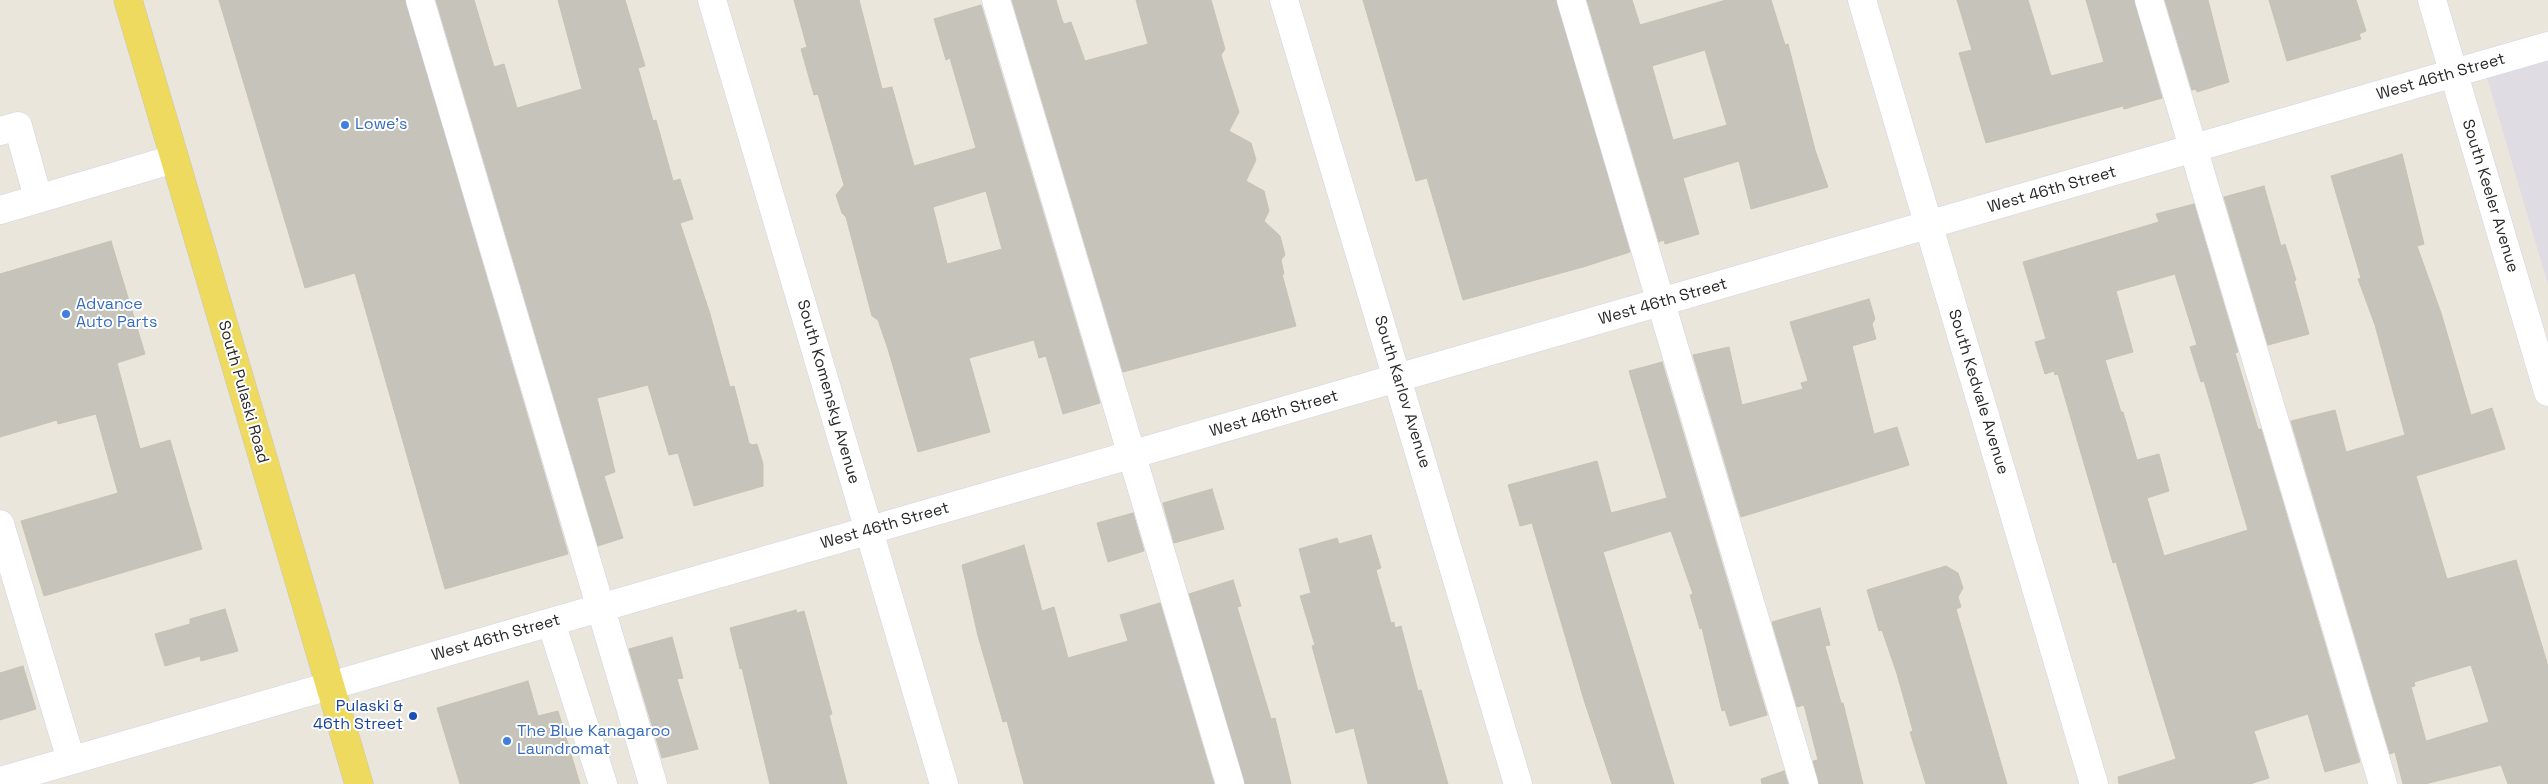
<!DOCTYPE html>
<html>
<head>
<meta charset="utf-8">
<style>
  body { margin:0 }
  canvas { display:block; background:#ebe6db }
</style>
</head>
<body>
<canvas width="2548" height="784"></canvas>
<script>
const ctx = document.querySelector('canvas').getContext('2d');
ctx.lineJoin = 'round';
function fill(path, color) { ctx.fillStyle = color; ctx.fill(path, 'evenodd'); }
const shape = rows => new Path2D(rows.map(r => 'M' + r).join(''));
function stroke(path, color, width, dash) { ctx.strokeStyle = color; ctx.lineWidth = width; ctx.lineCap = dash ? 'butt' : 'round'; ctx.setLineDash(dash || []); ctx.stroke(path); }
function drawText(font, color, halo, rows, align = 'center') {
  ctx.font = font + ' "Space Grotesk",sans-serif'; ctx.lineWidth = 4; ctx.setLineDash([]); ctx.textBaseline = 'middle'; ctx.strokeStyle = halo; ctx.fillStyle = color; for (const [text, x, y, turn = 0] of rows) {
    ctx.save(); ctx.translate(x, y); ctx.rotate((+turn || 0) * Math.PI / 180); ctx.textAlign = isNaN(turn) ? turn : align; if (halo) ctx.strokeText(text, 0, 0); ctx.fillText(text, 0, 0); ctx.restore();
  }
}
fill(shape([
  [2548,46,2548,285,2483,64]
]), '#dfdce3');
const building = shape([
  [219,0,405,0,568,554,445,589,355,273,305,288,219,0],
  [436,0,474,0,494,67,504,64,517,108,582,89,558,0,625,0,645,66,638,68,653,121,656,120,673,181,680,179,693,219,680,223,710,314,730,387,734,386,749,443,752,445,757,444,763,464,763,486,694,506,678,453,669,455,648,385,597,398,615,472,604,476,623,538,598,546,436,0],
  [794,0,859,0,882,89,892,87,914,166,976,148,950,58,946,60,934,19,981,5,1100,403,1063,414,1046,356,1039,358,1034,340,969,358,990,432,918,452,888,349,878,320,872,316,846,217,842,213,836,195,844,185,818,94,814,95,801,49,807,47,794,0],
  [986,191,1002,249,947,264,933,207,986,191],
  [1012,0,1056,0,1062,20,1064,24,1071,22,1085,61,1148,44,1136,0,1211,0,1225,49,1221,55,1239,112,1229,131,1251,143,1256,160,1246,181,1264,191,1269,211,1264,221,1280,236,1285,255,1281,260,1284,274,1282,274,1296,326,1123,372,1012,0],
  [1363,0,1556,0,1630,252,1583,267,1463,300,1427,178,1416,181,1363,0],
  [1587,0,1632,0,1640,25,1726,0,1771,0,1785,45,1788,44,1815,150,1828,187,1751,209,1739,161,1683,178,1699,234,1665,244,1664,240,1659,242,1587,0],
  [1705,50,1727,125,1673,140,1652,66,1705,50],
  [1957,0,2028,0,2051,76,2104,62,2086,0,2134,0,2162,98,2124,109,2123,106,1986,143,1959,53,1972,50,1957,0],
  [2165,0,2208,0,2229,82,2197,92,2196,89,2192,90,2165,0],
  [2269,0,2356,0,2366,31,2359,34,2361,39,2287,61,2269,0],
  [2402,154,2424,244,2417,246,2441,313,2471,415,2492,408,2505,449,2416,476,2447,579,2516,560,2548,666,2548,784,2508,784,2501,765,2425,784,2403,784,2395,752,2390,754,2291,421,2335,410,2346,452,2405,435,2375,325,2358,279,2361,278,2331,176,2402,154],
  [2471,665,2489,722,2426,741,2411,687,2415,686,2414,682,2471,665],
  [2264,186,2281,246,2285,244,2296,280,2294,281,2309,334,2268,345,2224,197,2264,186],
  [2194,204,2238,352,2235,353,2258,429,2261,429,2360,762,2325,772,2308,714,2254,731,2269,778,2250,784,2119,784,2118,777,2176,759,2116,562,2113,563,2058,374,2055,375,2054,371,2045,374,2035,342,2046,339,2023,262,2159,222,2156,214,2194,204],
  [2175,274,2197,345,2190,347,2201,382,2204,381,2248,530,2164,556,2147,498,2169,491,2159,454,2137,460,2123,412,2121,412,2105,360,2133,352,2116,291,2175,274],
  [111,241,145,354,117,363,140,449,170,440,202,549,44,596,21,521,118,493,96,414,58,424,57,420,0,437,0,274,111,241],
  [1869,299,1875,319,1872,324,1876,339,1852,346,1874,434,1897,427,1909,465,1741,517,1693,355,1729,347,1742,405,1803,389,1801,383,1808,381,1790,322,1869,299],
  [1662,362,1767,715,1730,726,1725,710,1722,711,1702,628,1700,629,1690,595,1693,594,1671,531,1603,552,1674,784,1612,784,1584,700,1532,523,1520,526,1508,485,1597,461,1611,513,1667,498,1629,371,1662,362],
  [1212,489,1224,529,1174,543,1163,503,1212,489],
  [1133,513,1144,551,1108,562,1097,523,1133,513],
  [1371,535,1381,568,1376,570,1391,623,1394,622,1395,628,1401,626,1418,691,1421,690,1448,784,1368,784,1354,728,1336,733,1312,646,1315,645,1300,596,1311,593,1299,549,1337,538,1339,544,1371,535],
  [1024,545,1042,611,1054,607,1068,658,1128,641,1120,615,1160,603,1214,784,1024,784,1007,721,1003,722,978,636,962,565,1024,545],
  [1946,566,1958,573,1963,588,1958,597,1961,607,1956,609,2007,784,1926,784,1910,732,1913,731,1897,674,1882,630,1879,631,1867,590,1946,566],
  [1233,580,1241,606,1237,607,1271,719,1275,718,1291,784,1245,784,1189,594,1233,580],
  [1820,608,1830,645,1825,646,1841,703,1843,703,1863,784,1819,784,1813,761,1818,760,1804,705,1797,707,1772,622,1820,608],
  [225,609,238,651,201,661,200,656,165,666,155,634,190,624,190,619,225,609],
  [796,610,797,613,804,611,832,714,829,715,847,784,770,784,742,668,740,669,730,628,796,610],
  [672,637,683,678,677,679,698,749,662,758,629,649,672,637],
  [23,666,36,709,0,720,0,673,23,666],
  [528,681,538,716,558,711,580,784,460,784,437,708,528,681],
  [1784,771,1788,784,1762,784,1761,779,1784,771]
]);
fill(building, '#c6c3bb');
stroke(building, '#c6c2b5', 1);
const minor = shape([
  [420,0,653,784],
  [712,0,944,784],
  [996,0,1230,784],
  [1284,0,1518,784],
  [1571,0,1804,784],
  [1862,0,2094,784],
  [2149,0,2383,784],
  [2432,0,2548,392],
  [0,131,18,126,38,198],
  [0,210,174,159],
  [0,524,71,760],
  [551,622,603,784],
  [0,781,2548,46]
]);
const major = shape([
  [128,0,359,784]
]);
stroke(minor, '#d0d2e2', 29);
stroke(major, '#c7c7c7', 29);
stroke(minor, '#fff', 28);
stroke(major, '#edda5f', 28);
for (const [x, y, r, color] of [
  [345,125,5,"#3f7fe0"],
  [66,314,5,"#3f7fe0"],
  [413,716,5,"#1a4fb4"],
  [507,741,5,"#3f7fe0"]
]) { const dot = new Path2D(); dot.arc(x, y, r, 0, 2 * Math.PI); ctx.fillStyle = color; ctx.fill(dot); stroke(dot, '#fff', 2); }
drawText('16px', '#292929', '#fff', [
  ["West 46th Street",2441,77,-16],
  ["West 46th Street",2052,190,-16],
  ["South Keeler Avenue",2490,196,73],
  ["West 46th Street",1663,302,-16],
  ["South Pulaski Road",243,392,74],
  ["South Komensky Avenue",828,392,74],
  ["South Karlov Avenue",1402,392,73],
  ["South Kedvale Avenue",1978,392,73],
  ["West 46th Street",1274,414,-16],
  ["West 46th Street",885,526,-16],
  ["West 46th Street",496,638,-16]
]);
drawText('16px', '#366cbe', '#fff', [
  ["Lowe's",355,125],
  ["Advance",76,305],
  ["Auto Parts",76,323],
  ["The Blue Kanagaroo",517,732],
  ["Laundromat",517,750]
], 'left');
drawText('16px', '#164399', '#fff', [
  ["Pulaski &",403,707],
  ["46th Street",403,725]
], 'right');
</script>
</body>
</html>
